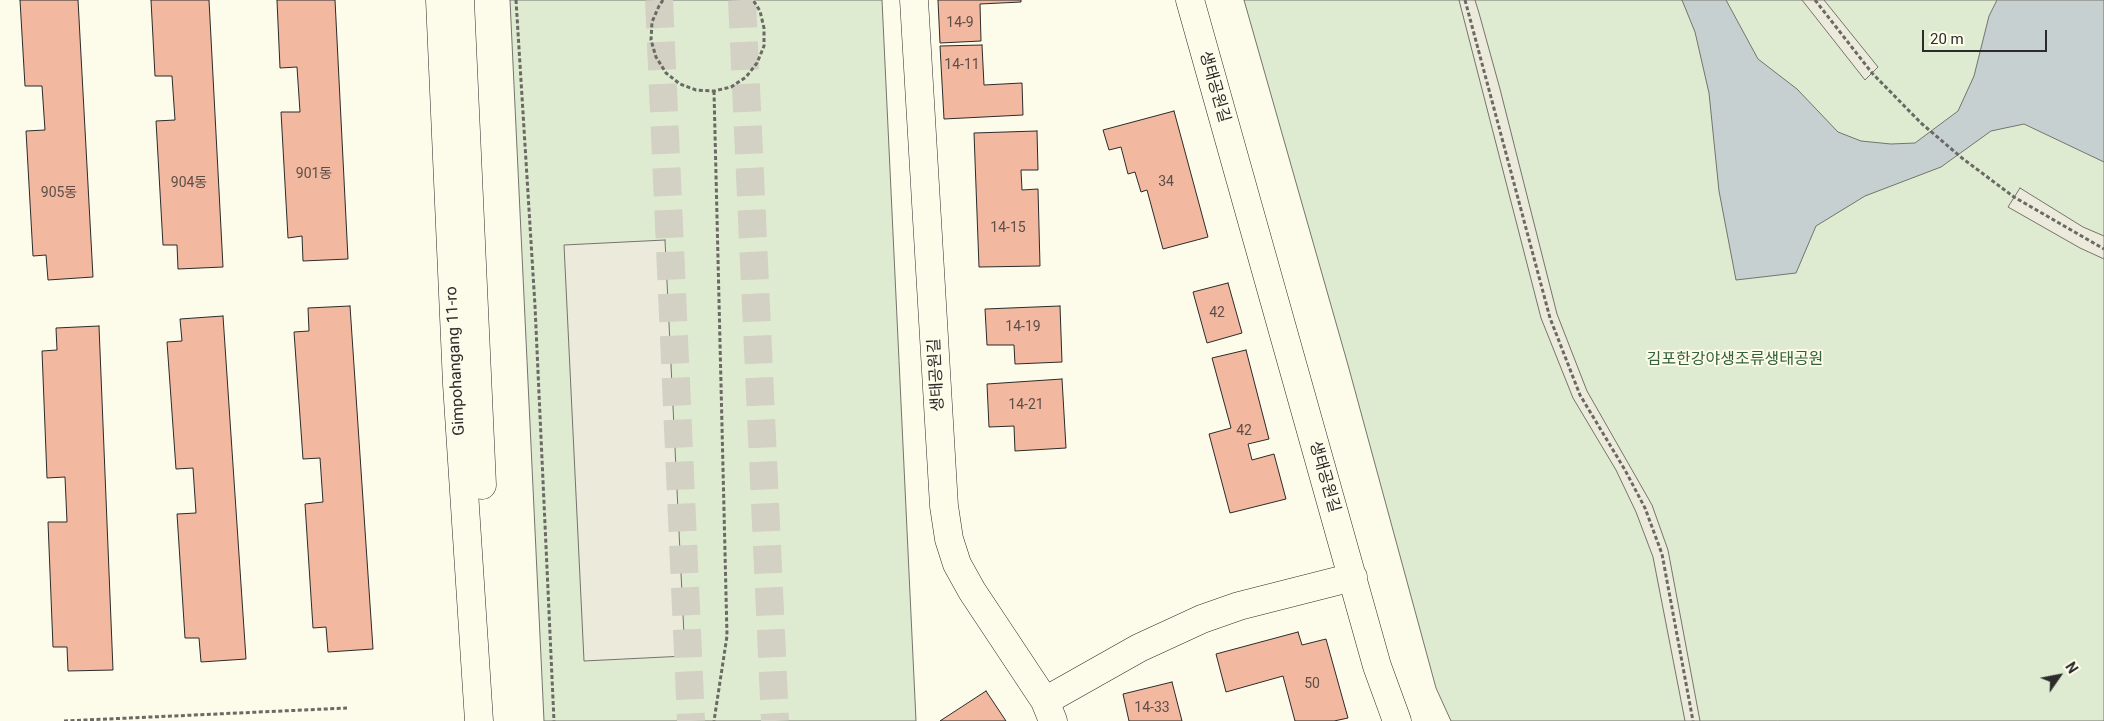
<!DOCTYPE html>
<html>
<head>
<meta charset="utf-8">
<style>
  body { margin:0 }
  #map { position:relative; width:2104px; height:721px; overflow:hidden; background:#fdfbea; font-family:Roboto,sans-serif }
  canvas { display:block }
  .north { position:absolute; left:2034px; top:651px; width:50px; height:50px; -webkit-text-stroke:4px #fdfbea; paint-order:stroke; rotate:57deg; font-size:14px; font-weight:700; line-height:20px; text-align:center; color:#2b2b2b }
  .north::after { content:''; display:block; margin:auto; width:18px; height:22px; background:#2b2b2b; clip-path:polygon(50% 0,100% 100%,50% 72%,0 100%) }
  .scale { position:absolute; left:1922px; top:30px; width:125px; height:22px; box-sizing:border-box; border:2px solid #2b2b2b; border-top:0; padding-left:6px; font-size:15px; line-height:18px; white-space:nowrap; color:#2b2b2b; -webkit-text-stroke:4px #fdfbea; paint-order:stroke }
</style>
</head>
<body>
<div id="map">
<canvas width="2104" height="721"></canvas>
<div class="north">N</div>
<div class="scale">20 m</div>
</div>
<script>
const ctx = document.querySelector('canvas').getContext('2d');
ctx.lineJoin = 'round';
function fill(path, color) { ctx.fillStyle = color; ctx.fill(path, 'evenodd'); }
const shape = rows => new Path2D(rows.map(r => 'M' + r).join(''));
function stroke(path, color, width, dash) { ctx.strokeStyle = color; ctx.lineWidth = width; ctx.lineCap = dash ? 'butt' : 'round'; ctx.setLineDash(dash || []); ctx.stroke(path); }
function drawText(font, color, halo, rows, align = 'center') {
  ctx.font = font + ' Roboto,"Noto Sans KR",sans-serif'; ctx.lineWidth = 4; ctx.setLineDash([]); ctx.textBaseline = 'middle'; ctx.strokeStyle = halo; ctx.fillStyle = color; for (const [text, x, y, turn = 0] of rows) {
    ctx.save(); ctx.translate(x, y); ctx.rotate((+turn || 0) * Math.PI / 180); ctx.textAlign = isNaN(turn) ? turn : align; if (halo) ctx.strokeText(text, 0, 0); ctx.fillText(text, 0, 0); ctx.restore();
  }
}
const green = shape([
  [510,0,882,0,916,721,544,721,510,0],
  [1244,0,2104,0,2104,721,1451,721,1436,688,1348,365,1244,0]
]);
fill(green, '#deebd1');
stroke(green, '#74746e', 1);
const parking = shape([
  [1459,0,1475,0,1479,13,1500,89,1557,314,1587,391,1652,505,1668,550,1700,721,1685,721,1653,557,1636,512,1616,470,1573,398,1541,318,1459,0],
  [1802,0,1824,0,1878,67,1865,80,1802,0],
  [2020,188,2083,227,2104,236,2104,259,2080,248,2008,207,2020,188],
  [665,240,685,656,584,661,564,245,665,240]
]);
fill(parking, '#eceadb');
stroke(parking, '#74746e', 1);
const water = shape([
  [1682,0,1726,0,1758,59,1797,89,1838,132,1861,141,1891,144,1915,143,1958,111,1974,76,1989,16,1997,0,2104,0,2104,162,2024,124,1991,131,1941,167,1865,196,1816,226,1796,273,1736,280,1719,191,1709,93,1695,32,1682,0]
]);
fill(water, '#c7d0d0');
stroke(water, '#74746e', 1);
const building = shape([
  [20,0,78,0,93,277,48,280,46,255,33,256,26,131,45,130,42,86,25,86,20,0],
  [151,0,209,0,223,267,178,269,177,245,163,245,156,121,175,120,172,76,155,76,151,0],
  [277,0,335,0,348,259,303,261,302,236,288,238,281,112,300,112,297,67,280,68,277,0],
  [938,0,1021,0,1021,2,980,4,981,41,940,43,938,0],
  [982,45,984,85,1022,83,1023,115,944,119,940,46,982,45],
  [1174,111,1208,237,1163,249,1147,190,1141,192,1135,172,1128,174,1121,147,1109,150,1103,130,1174,111],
  [1037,131,1038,170,1021,170,1022,190,1038,189,1040,266,979,267,974,133,1037,131],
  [1228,283,1242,333,1207,343,1193,292,1228,283],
  [350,306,373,649,328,652,326,627,313,628,305,504,323,502,320,458,303,459,294,332,309,331,308,308,350,306],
  [1060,306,1062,362,1015,364,1014,345,987,345,985,309,1060,306],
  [223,316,246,659,201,662,199,638,185,638,177,514,196,513,193,468,176,469,167,342,182,341,180,319,223,316],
  [99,326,113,670,68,671,67,647,53,647,48,522,67,522,65,477,47,478,42,351,57,350,56,328,99,326],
  [1246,350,1269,439,1248,444,1252,460,1274,454,1286,499,1230,513,1209,434,1231,428,1212,358,1246,350],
  [1062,379,1066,448,1015,451,1014,426,989,427,987,384,1062,379],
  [1298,632,1302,645,1326,639,1348,718,1334,721,1295,721,1283,676,1226,692,1216,654,1298,632],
  [1172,682,1182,721,1129,721,1123,694,1172,682],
  [986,691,1006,721,940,721,986,691]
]);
fill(building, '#f2b8a0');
stroke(building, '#2b2b2b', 1);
stroke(shape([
  [659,0,691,721],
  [742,0,775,721]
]), '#d3d1c4', 28, [28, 14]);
const minor = shape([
  [914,0,944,506,949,539,957,564,972,591,1045,701,1053,721],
  [1190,0,1377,666,1397,721],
  [1045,701,1139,648,1202,619,1239,606,1353,577]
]);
const secondary = shape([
  [440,0,457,384,479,721],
  [460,0,482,485]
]);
stroke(minor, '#2b2b2b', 29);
stroke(secondary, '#2b2b2b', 29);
stroke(shape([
  [516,0,535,306,554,721],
  [663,0,659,6,652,22,651,40,656,57,666,73,680,84,696,90,714,91,731,87,746,77,757,63,764,46,764,28,760,11,753,0],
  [1465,0,1550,318,1580,395,1625,470,1645,508,1662,554,1693,721],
  [1815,0,1872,73,1921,123,1962,158,2014,197,2104,249],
  [714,91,727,636,714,721],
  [64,721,347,708]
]), '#6a6964', 3, [4, 2.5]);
stroke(minor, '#fdfbea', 28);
stroke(secondary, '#fdfbea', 28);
drawText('14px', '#5d4e48', null, [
  ["14-9",960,23],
  ["14-11",962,65],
  ["901동",314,174],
  ["34",1166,182],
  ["904동",189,183],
  ["905동",59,193],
  ["14-15",1008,228],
  ["42",1217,313],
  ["14-19",1023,327],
  ["14-21",1026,405],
  ["42",1244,431],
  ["50",1312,684],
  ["14-33",1152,708]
]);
drawText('16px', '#2b2b2b', '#fdfbea', [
  ["생태공원길",1214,87,74],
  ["Gimpohangang 11-ro",456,361,-93],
  ["생태공원길",937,375,-93],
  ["생태공원길",1324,477,74]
]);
drawText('16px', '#34623c', '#fdfbea', [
  ["김포한강야생조류생태공원",1735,360]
]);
</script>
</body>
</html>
